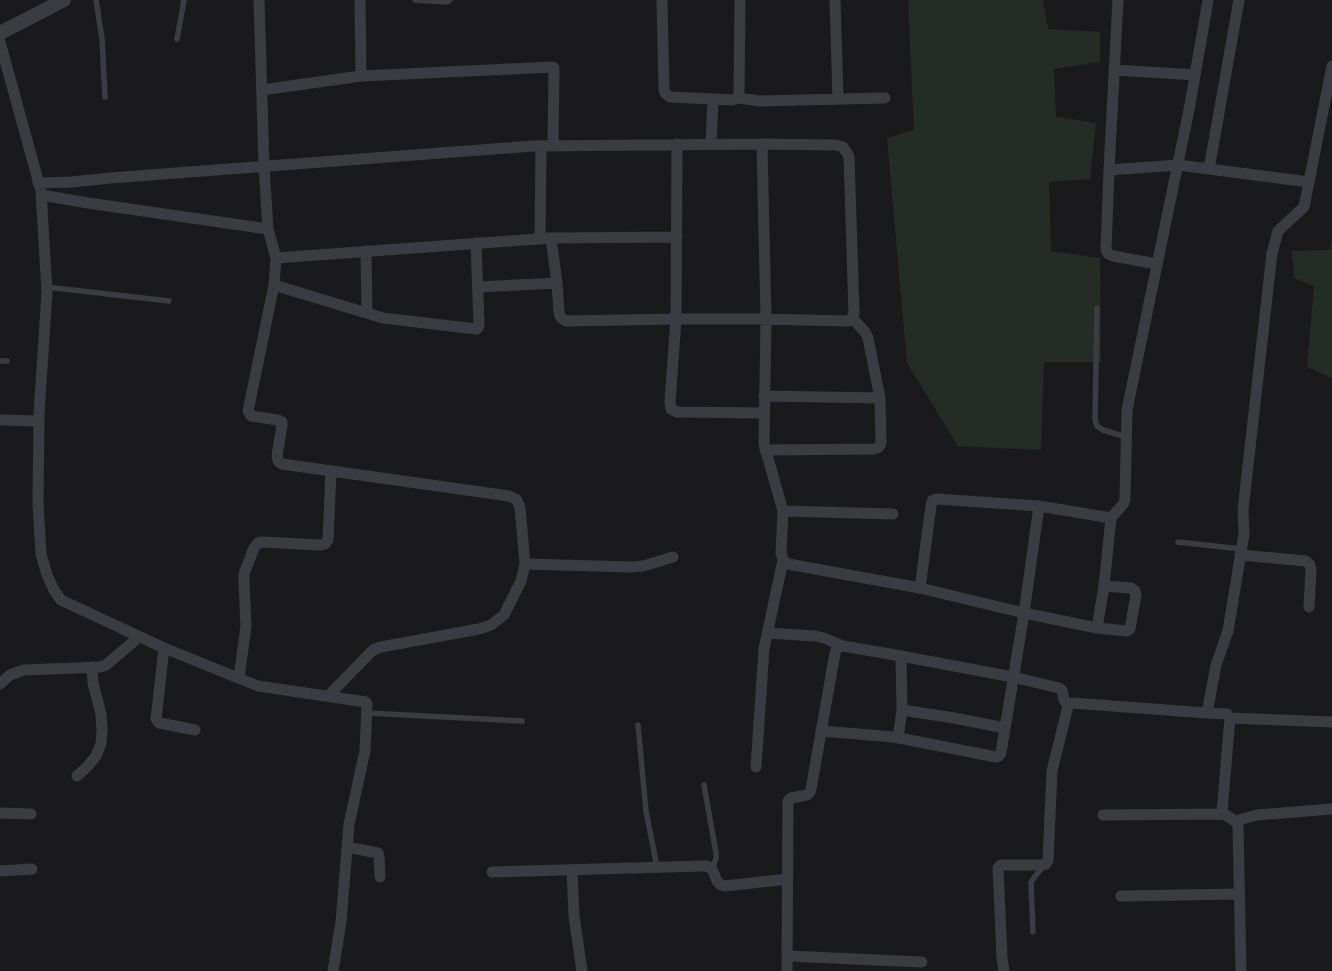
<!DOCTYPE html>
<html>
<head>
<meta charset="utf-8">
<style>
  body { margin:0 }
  canvas { display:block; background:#1a1a1c }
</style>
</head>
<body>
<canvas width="1332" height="971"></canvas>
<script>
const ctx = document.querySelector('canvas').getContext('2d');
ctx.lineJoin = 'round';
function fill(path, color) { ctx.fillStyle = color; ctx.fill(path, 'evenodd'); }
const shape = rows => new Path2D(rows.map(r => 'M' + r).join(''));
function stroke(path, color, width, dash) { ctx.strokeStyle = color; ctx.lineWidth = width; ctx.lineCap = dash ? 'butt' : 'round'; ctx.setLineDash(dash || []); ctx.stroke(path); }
fill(shape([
  [908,0,1043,0,1048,29,1100,32,1100,62,1054,69,1056,117,1096,123,1090,179,1049,182,1051,251,1100,258,1101,362,1044,362,1041,450,958,446,907,363,887,138,914,130],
  [1332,240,1332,378,1307,367,1314,286,1294,278,1292,251,1330,250]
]), '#242c26');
stroke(shape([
  [96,0,102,39,105,97],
  [415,0,447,2,450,0],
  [177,39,184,0],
  [46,287,169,301],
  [1097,308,1095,420,1097,426,1103,430,1126,437],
  [0,361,7,361],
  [1178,542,1241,549],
  [367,713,522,721],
  [638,725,646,811,657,867],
  [704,785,716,853,716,859,712,869],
  [1033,932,1031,883,1033,879,1044,865]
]), '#3b3c41', 5.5);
stroke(shape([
  [259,0,264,166,268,229],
  [360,0,361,76],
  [662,0,664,90,666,94,670,97,713,99],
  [835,0,838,99],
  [1118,0,1109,170,1178,165,1309,182],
  [0,42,41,191,47,292,39,414,38,504,41,554,47,575,54,590,61,600,164,648,258,686,366,702,367,704,365,751,349,824,341,922,333,971],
  [1114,70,1195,75],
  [262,90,361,76,553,67,554,68,553,146],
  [738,98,760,101,885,98],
  [677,144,676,319,670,402,671,409,677,412,764,413],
  [711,144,713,99,733,100,738,98,739,93,740,0],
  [762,144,766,319,764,444,783,511,781,553,783,560,788,564,920,588,1024,613,1097,628,1127,631,1130,629,1136,595,1135,591,1131,588,1104,586],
  [1209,169,1239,0],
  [1109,170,1106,249,1108,254,1113,256,1157,264],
  [38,183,72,182,110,178,533,146,762,144,836,145,843,147,849,156,854,314,852,318,848,321,760,319,676,319,566,321,561,318,559,313,557,283,551,238,276,258,268,229,88,203,41,195],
  [551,238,677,237],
  [540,239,541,146],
  [366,251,367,313],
  [276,258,274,285,248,411,251,416,278,420,282,422,282,425,277,456,278,461,282,464,509,496,516,499,520,507,525,564,521,581,504,615,491,625,479,629,381,647,373,650,328,696],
  [274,285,383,318,476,329,478,328,479,325,476,243],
  [478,287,557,283],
  [764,396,880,398],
  [0,420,38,421],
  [765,450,874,449,879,447,881,443,880,398,868,338,865,332,852,318],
  [783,511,893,514],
  [1240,555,1306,561,1310,565,1311,569,1309,607],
  [525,564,631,567,643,566,673,557],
  [920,588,931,506,932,501,936,499,1039,506,1111,518],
  [1097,628,1104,586,1111,518,1124,503,1125,499,1127,410,1189,110,1208,0],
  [767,633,815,636,824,638,843,646],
  [164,648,156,719,159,723,195,730],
  [239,678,246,626,244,583,244,574,254,548,258,543,263,542,319,545,325,544,328,540,331,471],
  [0,684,10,675,24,670,100,667,106,665,139,637],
  [902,710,954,718,1005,728],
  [1230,718,1332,722],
  [821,731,894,737,996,757,999,756,1001,753,1024,613,1039,506],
  [898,738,902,710,901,656],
  [756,767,764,649,783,560],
  [77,776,87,767,96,756,101,744,102,731,101,714,93,683,92,667],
  [0,813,31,814],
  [1103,815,1224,814],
  [1235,821,1257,815,1332,809],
  [347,847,378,853,379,856,380,877],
  [572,870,574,916,582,971],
  [0,871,32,869],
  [492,872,702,866,707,866,712,869,717,881,721,885,725,886,788,879],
  [1121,896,1239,894],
  [788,956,922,962],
  [787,971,788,801,791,798,807,795,810,792,811,789,835,653,837,648,843,646,901,656,1013,677,1059,688,1062,690,1064,700,1068,706],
  [1004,971,1002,958,998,868,1001,865,1040,865,1046,864,1048,860,1052,771,1068,706,1072,703,1207,713],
  [1241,971,1238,825,1235,821,1224,814,1222,812,1230,718,1227,714,1207,713,1216,665,1228,631,1244,534,1243,510,1272,253,1278,231,1304,207,1332,66]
]), '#3b3c41', 11);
stroke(shape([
  [0,33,64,0]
]), '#3b3c41', 14);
</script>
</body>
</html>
